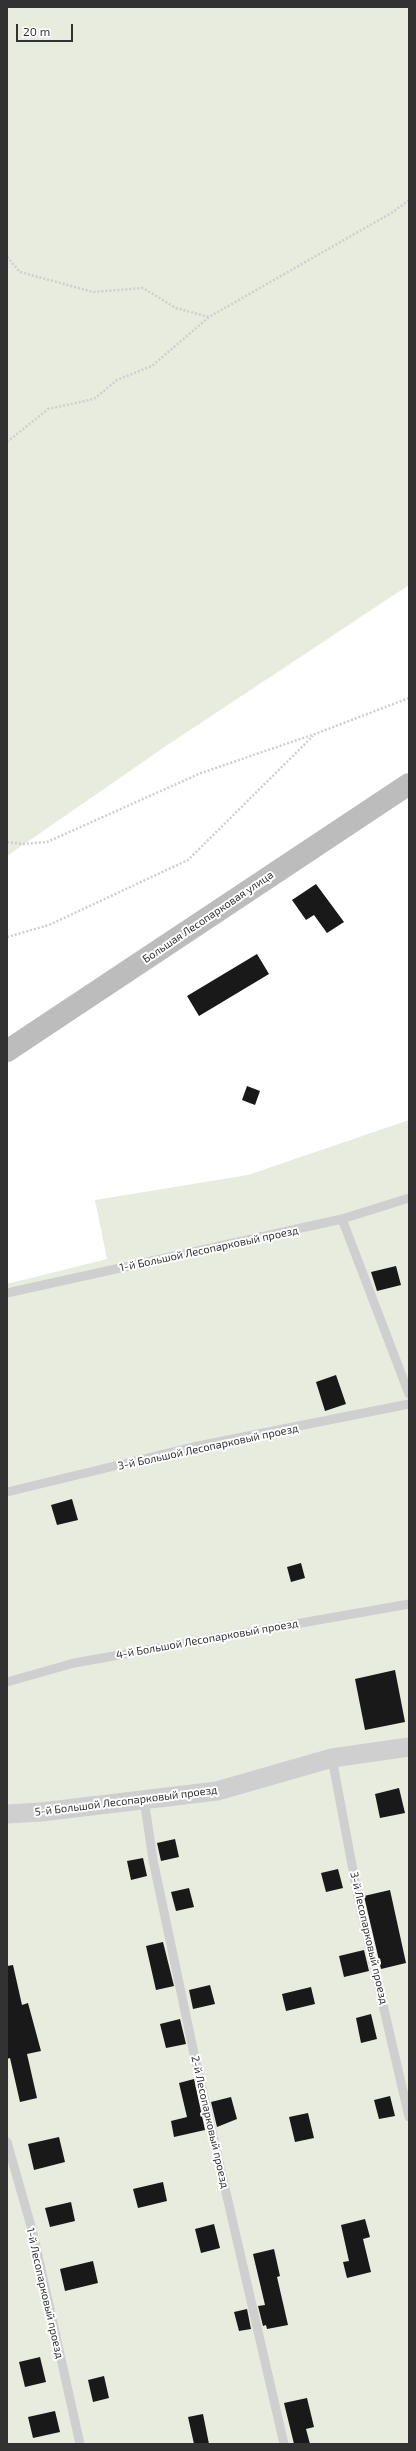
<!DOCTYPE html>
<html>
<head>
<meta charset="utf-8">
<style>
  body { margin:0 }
  #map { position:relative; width:416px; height:2451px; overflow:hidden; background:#fff; font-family:"Exo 2",sans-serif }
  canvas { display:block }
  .frame { position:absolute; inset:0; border:8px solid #323232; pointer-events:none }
  .scale { position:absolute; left:16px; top:24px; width:57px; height:18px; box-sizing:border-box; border:2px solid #323232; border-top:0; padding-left:5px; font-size:12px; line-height:14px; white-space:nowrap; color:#323232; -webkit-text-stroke:3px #fff; paint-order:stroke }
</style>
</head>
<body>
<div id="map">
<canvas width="416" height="2451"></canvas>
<div class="frame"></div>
<div class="scale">20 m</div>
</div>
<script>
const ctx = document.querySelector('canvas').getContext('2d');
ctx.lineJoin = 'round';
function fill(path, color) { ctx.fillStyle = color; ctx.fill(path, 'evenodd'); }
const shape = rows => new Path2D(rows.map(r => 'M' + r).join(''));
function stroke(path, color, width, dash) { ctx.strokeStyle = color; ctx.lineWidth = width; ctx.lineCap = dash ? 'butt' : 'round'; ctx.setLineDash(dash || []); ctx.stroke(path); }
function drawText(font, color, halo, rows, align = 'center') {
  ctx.font = font + ' "Exo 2",sans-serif'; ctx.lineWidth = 4; ctx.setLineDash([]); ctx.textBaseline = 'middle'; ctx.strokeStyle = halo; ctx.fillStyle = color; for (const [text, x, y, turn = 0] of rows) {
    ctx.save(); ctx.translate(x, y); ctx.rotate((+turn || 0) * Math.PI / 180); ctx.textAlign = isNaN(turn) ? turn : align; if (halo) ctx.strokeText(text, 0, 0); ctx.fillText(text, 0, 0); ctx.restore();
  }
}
fill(shape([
  [7,7,409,7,409,585,166,746,7,856],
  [409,1120,409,2444,7,2444,7,1284,107,1259,95,1200,248,1175]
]), '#e7ecde');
fill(shape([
  [316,884,344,922,327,933,314,915,306,920,292,900],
  [257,954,269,974,199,1016,187,996],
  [247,1086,260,1091,255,1105,242,1100],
  [396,1266,401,1285,377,1291,371,1272],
  [336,1375,346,1404,325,1411,316,1382],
  [72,1499,78,1520,57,1525,51,1505],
  [301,1563,305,1578,291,1582,287,1567],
  [395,1670,405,1722,365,1730,355,1679],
  [399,1788,405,1813,380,1818,375,1794],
  [175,1839,179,1857,161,1861,157,1843],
  [143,1858,147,1876,131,1880,127,1861],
  [338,1869,343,1888,326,1892,321,1873],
  [189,1888,194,1907,176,1911,171,1892],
  [390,1890,406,1963,381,1969,364,1896],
  [163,1942,174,1986,156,1990,146,1946],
  [364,1950,369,1971,344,1977,339,1956],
  [13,1965,22,2005,28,2003,41,2051,27,2054,37,2098,20,2102,10,2058,7,2059,7,1966],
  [210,1985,215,2004,193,2009,189,1990],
  [311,1987,315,2004,286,2011,282,1994],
  [371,2014,377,2039,361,2043,356,2018],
  [180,2019,186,2044,166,2048,160,2024],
  [194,2079,205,2130,174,2137,171,2121,187,2117,179,2083],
  [390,2096,395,2116,379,2119,374,2100],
  [231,2097,237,2119,217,2127,211,2102],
  [308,2113,314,2138,295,2142,289,2117],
  [59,2137,65,2162,34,2170,28,2144],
  [163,2182,167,2201,138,2208,133,2189],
  [71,2202,75,2221,50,2227,45,2208],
  [365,2219,370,2237,363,2239,371,2272,347,2278,343,2262,349,2261,341,2225],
  [214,2224,220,2248,201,2253,195,2229],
  [274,2249,280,2276,277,2277,288,2325,267,2329,266,2325,263,2326,258,2306,265,2305,253,2254],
  [93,2261,98,2283,65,2291,60,2269],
  [247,2309,251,2329,239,2331,234,2312],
  [40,2357,46,2382,25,2387,19,2362],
  [104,2376,109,2398,93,2402,88,2380],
  [307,2398,314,2427,306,2429,310,2444,294,2444,284,2403],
  [55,2411,60,2432,33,2438,28,2417],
  [203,2414,209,2444,194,2444,188,2417]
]), '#191919');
stroke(shape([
  [7,257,20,272,93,292,143,288,176,308,209,317],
  [7,442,48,409,94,399,117,380,152,366,209,317,393,212,409,200],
  [7,842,22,844,47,842,201,773,315,734,409,698],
  [7,937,49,925,188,860,313,736]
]), '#cfcfcf', 2.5, [2, 2]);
stroke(shape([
  [342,1219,409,1394],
  [7,1293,342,1219,409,1198],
  [7,1492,193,1447,409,1404],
  [7,1682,74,1663,409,1604],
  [332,1758,358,1897,409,2117],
  [144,1799,153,1860,193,2049,284,2444],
  [7,2142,33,2233,80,2444]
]), '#cfcfcf', 9);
stroke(shape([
  [7,1814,41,1812,217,1791,332,1758,409,1747]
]), '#cfcfcf', 19);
stroke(shape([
  [7,1051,409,784]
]), '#bcbcbc', 22);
drawText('11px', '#323232', '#fff', [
  ["Большая Лесопарковая улица",208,917,-34],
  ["1-й Большой Лесопарковый проезд",209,1249,-12],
  ["3-й Большой Лесопарковый проезд",208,1447,-12],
  ["4-й Большой Лесопарковый проезд",207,1639,-10],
  ["5-й Большой Лесопарковый проезд",126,1801,-7],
  ["3-й Лесопарковый проезд",369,1938,77],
  ["2-й Лесопарковый проезд",210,2122,77],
  ["1-й Лесопарковый проезд",45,2293,77]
]);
</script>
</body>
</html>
